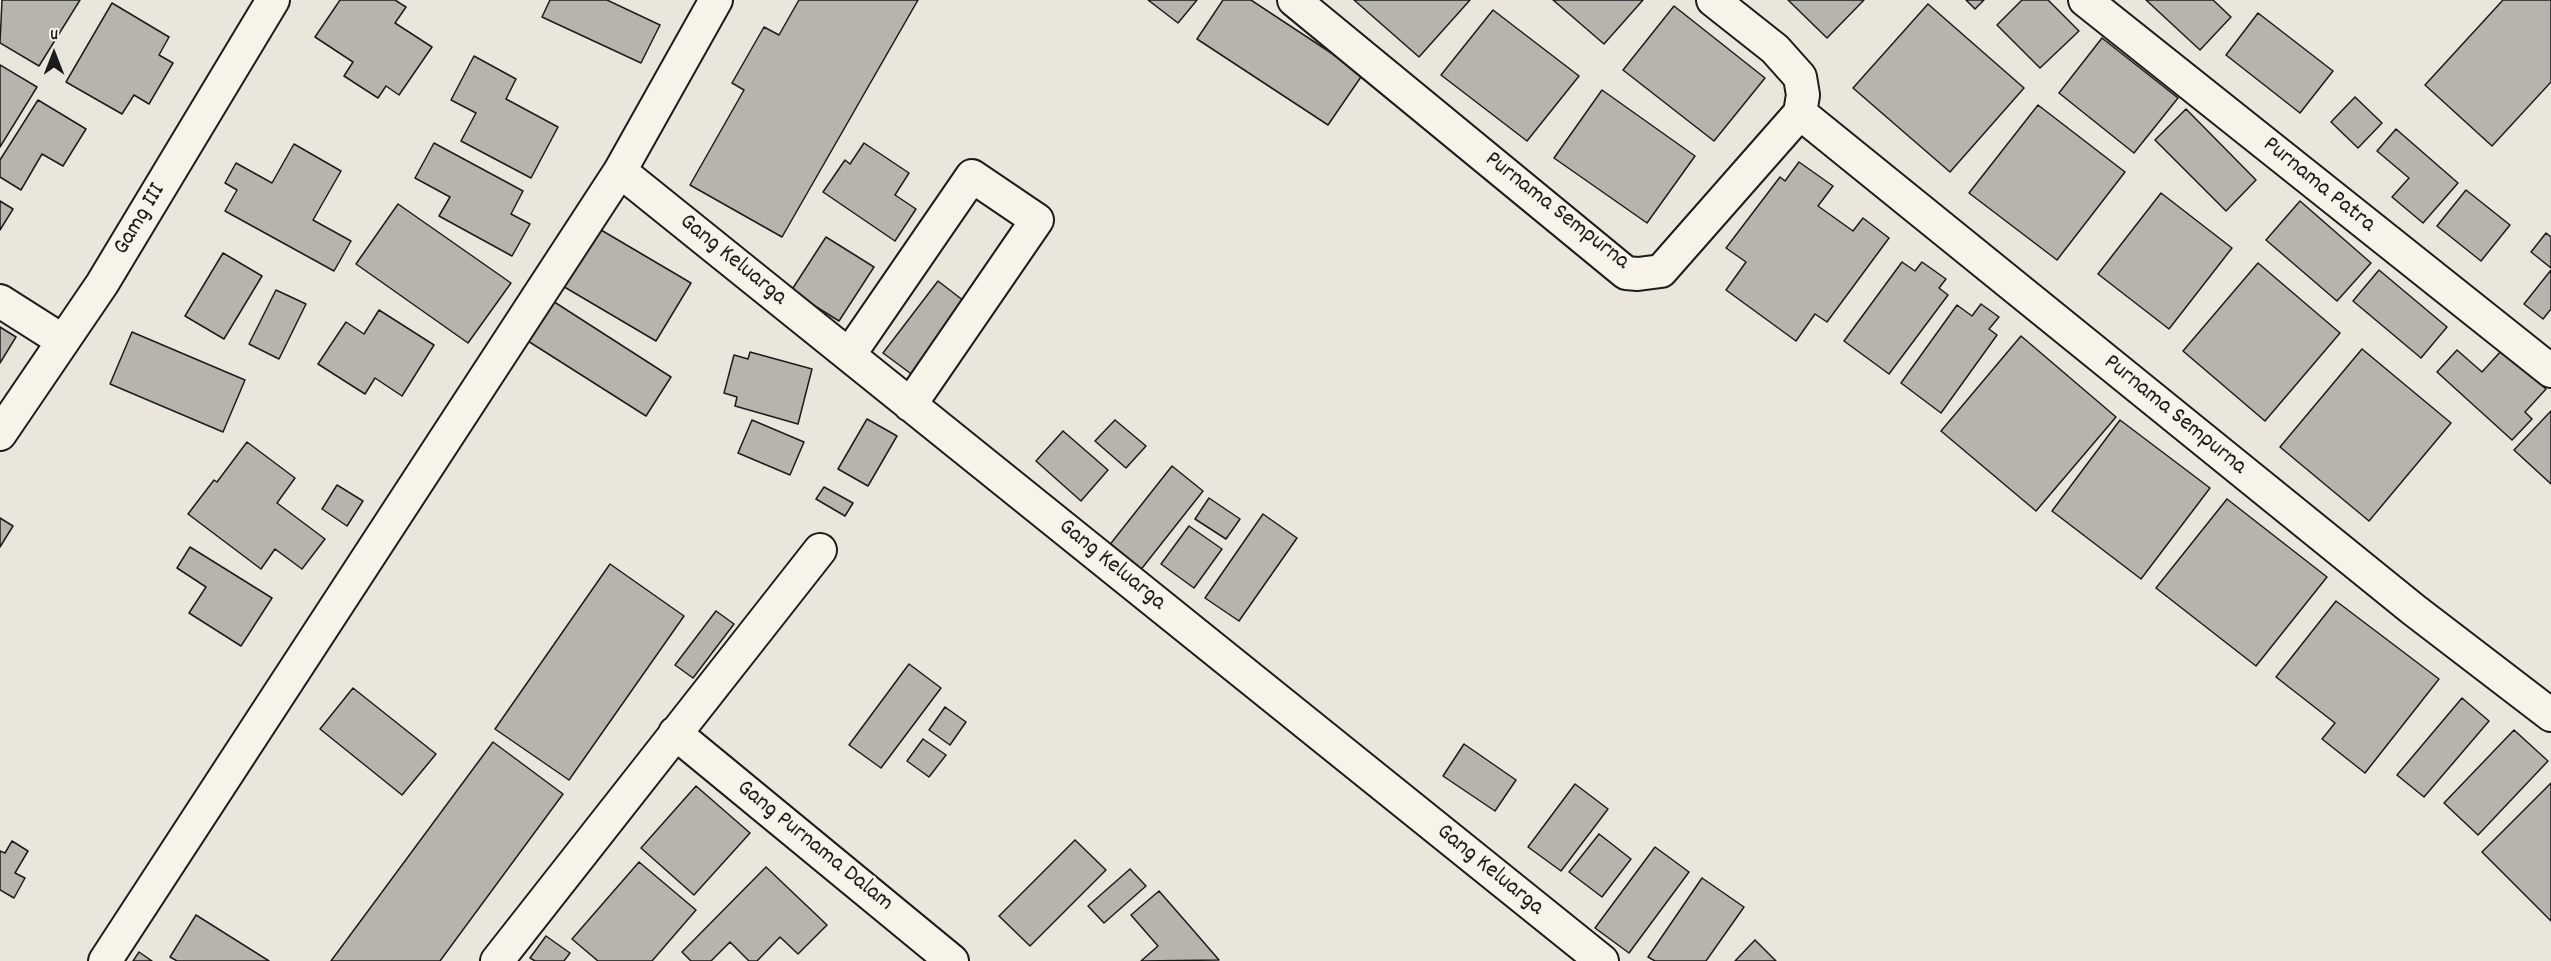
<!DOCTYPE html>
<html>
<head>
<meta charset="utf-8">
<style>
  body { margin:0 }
  #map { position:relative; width:2551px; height:961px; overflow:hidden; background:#eae6dc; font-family:Dekko,sans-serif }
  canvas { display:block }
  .north { position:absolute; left:24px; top:24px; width:60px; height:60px; -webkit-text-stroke:4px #f7f3e8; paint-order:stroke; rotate:0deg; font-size:16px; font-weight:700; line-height:24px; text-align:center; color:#1c1c1c }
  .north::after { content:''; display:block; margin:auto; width:21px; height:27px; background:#1c1c1c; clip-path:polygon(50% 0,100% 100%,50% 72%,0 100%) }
</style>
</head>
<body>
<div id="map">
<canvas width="2551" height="961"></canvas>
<div class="north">U</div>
</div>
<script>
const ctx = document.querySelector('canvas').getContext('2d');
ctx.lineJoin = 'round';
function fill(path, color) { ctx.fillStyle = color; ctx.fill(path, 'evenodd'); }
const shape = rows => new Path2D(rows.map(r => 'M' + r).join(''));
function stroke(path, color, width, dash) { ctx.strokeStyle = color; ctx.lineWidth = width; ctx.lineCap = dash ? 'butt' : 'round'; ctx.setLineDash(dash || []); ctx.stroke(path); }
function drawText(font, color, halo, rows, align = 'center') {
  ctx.font = font + ' Dekko,sans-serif'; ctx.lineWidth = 5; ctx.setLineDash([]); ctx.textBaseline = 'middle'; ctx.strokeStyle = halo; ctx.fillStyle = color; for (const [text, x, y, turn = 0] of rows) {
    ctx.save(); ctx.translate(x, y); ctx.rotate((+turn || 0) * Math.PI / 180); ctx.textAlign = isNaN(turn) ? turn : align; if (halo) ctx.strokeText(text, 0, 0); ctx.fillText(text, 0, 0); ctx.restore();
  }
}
const building = shape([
  [2,0,80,0,39,66,0,43,2,0],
  [340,0,395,0,406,7,395,23,432,47,399,95,386,86,378,98,344,76,353,62,315,37,340,0],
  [550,0,607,0,660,25,641,63,542,17,550,0],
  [799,0,918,0,782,237,690,185,744,90,732,83,764,27,779,35,799,0],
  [1148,0,1197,0,1178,23,1148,0],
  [1223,0,1251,0,1363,74,1328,125,1197,39,1223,0],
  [1354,0,1470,0,1419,57,1354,0],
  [1553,0,1643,0,1604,44,1553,0],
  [1788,0,1864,0,1827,38,1788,0],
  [1966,0,1984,0,1975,9,1966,0],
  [2022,0,2048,0,2079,31,2040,68,1997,25,2022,0],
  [2146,0,2213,0,2231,17,2200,50,2146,0],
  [2503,0,2551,0,2551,82,2492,146,2425,85,2503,0],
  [112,3,169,37,159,55,173,63,149,104,134,95,122,114,66,82,112,3],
  [1928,4,2024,88,1950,172,1853,88,1928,4],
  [1674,6,1765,78,1714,141,1623,70,1674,6],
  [1493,10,1579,76,1527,141,1441,75,1493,10],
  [2258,13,2333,71,2300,113,2226,55,2258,13],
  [2102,38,2178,98,2134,153,2059,93,2102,38],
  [474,56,516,79,506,99,558,127,531,178,461,141,476,113,451,100,474,56],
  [0,65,37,87,0,147,0,65],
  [1602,90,1695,156,1647,223,1554,158,1602,90],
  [2355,97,2382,123,2358,148,2331,122,2355,97],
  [38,100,86,129,63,166,42,154,21,190,0,177,0,160,38,100],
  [2038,105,2125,172,2057,260,1969,193,2038,105],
  [2186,109,2256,180,2226,211,2155,140,2186,109],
  [2396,129,2458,183,2423,223,2392,197,2409,178,2377,151,2396,129],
  [434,143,523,191,511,214,530,224,512,256,439,216,450,197,415,178,434,143],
  [864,143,909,173,895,195,916,209,895,241,823,192,845,160,850,164,864,143],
  [294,144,341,171,313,220,351,241,334,271,225,211,237,190,225,183,236,163,272,183,294,144],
  [1799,162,1833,186,1818,206,1853,231,1863,218,1889,238,1827,322,1815,314,1796,341,1726,290,1746,262,1726,248,1780,177,1785,181,1799,162],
  [2466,190,2510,225,2481,261,2437,226,2466,190],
  [2161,193,2232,248,2169,329,2098,274,2161,193],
  [0,201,13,209,0,230,0,201],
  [2300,201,2371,263,2337,301,2266,240,2300,201],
  [398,204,511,283,468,343,356,264,398,204],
  [596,227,691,283,656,341,561,285,596,227],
  [2546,233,2551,237,2551,268,2531,252,2546,233],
  [826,237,874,267,839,321,791,291,826,237],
  [223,253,262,276,224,339,185,316,223,253],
  [1902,262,1915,271,1922,262,1946,279,1939,288,1948,295,1889,374,1844,341,1902,262],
  [2258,263,2340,333,2265,421,2183,351,2258,263],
  [2379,270,2447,327,2421,358,2353,301,2379,270],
  [2551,270,2551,309,2543,319,2524,304,2551,270],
  [938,281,973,308,918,379,883,353,938,281],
  [276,290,306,304,279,359,249,344,276,290],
  [545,296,671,377,646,416,520,336,545,296],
  [1981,304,1999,317,1989,329,1997,335,1941,413,1901,383,1957,305,1972,316,1981,304],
  [379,310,434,345,402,396,375,378,365,394,318,364,346,322,364,334,379,310],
  [0,327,16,337,0,363,0,327],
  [132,332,245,380,223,432,110,384,132,332],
  [2021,336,2116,417,2036,511,1941,431,2021,336],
  [2362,349,2451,423,2369,521,2280,447,2362,349],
  [2457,350,2482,372,2502,350,2546,389,2525,412,2532,419,2512,440,2437,372,2457,350],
  [750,352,812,369,798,424,735,406,737,397,724,393,734,355,748,359,750,352],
  [2551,411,2551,484,2514,450,2551,411],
  [867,419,897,436,868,486,838,469,867,419],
  [752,420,804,442,790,475,738,453,752,420],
  [1115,420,1146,446,1126,468,1095,441,1115,420],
  [2120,420,2210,488,2141,579,2052,511,2120,420],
  [1063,431,1108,470,1081,501,1036,461,1063,431],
  [247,442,295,478,277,503,325,539,302,569,275,549,261,569,188,514,214,480,217,482,247,442],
  [1172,466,1203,491,1139,572,1108,547,1172,466],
  [337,485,363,501,347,526,322,509,337,485],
  [824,487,853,503,845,516,816,499,824,487],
  [1209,498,1240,519,1226,539,1195,519,1209,498],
  [2227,499,2327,577,2256,666,2156,588,2227,499],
  [1263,514,1297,538,1239,621,1205,598,1263,514],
  [0,518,13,526,0,547,0,518],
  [1189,526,1222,549,1194,588,1161,564,1189,526],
  [190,547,272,598,241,646,189,613,206,587,177,568,190,547],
  [610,564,684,616,569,780,495,729,610,564],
  [2336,601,2439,679,2365,773,2322,739,2335,723,2276,677,2336,601],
  [716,611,734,624,693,678,675,665,716,611],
  [909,664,941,688,881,768,849,745,909,664],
  [353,688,436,754,402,795,320,729,353,688],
  [2462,698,2489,721,2424,797,2397,775,2462,698],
  [945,707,966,722,950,745,929,730,945,707],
  [2514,730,2548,761,2478,835,2444,803,2514,730],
  [923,739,946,755,929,777,907,761,923,739],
  [493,742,563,794,440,961,331,961,493,742],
  [1464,744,1516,780,1495,811,1443,776,1464,744],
  [2551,783,2551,921,2482,852,2551,783],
  [1575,784,1608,809,1561,871,1528,847,1575,784],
  [696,786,750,833,694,895,641,848,696,786],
  [1599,834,1631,859,1602,897,1569,872,1599,834],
  [1075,840,1106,870,1030,946,999,916,1075,840],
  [12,841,28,851,15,873,25,878,14,898,0,890,0,851,5,853,12,841],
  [1655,847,1689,872,1629,953,1595,928,1655,847],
  [639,862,696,910,652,961,598,961,572,939,639,862],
  [766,867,827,925,798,954,780,937,757,961,749,961,730,942,711,961,691,961,682,952,766,867],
  [1130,869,1146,886,1104,923,1088,906,1130,869],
  [1702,878,1744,907,1706,961,1655,961,1648,957,1702,878],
  [1159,891,1187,923,1219,960,1141,961,1158,946,1131,915,1159,891],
  [196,915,269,961,177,961,170,957,196,915],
  [546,936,570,953,564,961,535,961,530,958,546,936],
  [1755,940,1776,961,1735,961,1755,940],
  [139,952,152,961,133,961,139,952]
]);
fill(building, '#b6b4ac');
stroke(building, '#1c1c1c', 1.5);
const minor = shape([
  [1294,0,1626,273,1638,274,1661,271,1800,113,1803,95,1800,77,1775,49,1713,0],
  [2085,0,2551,371],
  [1800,113,2414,610,2551,715],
  [620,171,1602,961],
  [0,301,63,341],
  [849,355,972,176,1037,220,910,405],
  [0,434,102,284,273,0],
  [675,733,952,961],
  [105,961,620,171,716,0],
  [497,961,820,550]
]);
stroke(minor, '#1c1c1c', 36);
stroke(minor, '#f7f3e8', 32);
drawText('24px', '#1c1c1c', '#f7f3e8', [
  ["Purnama Patra",2318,186,39],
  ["Purnama Sempurna",1556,212,38],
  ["Gamg III",141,220,-59],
  ["Gang Keluarga",732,261,39],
  ["Purnama Sempurna",2174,416,39],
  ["Gang Keluarga",1111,566,39],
  ["Gang Purnama Dalam",814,847,39],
  ["Gang Keluarga",1489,871,39]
]);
</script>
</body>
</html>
